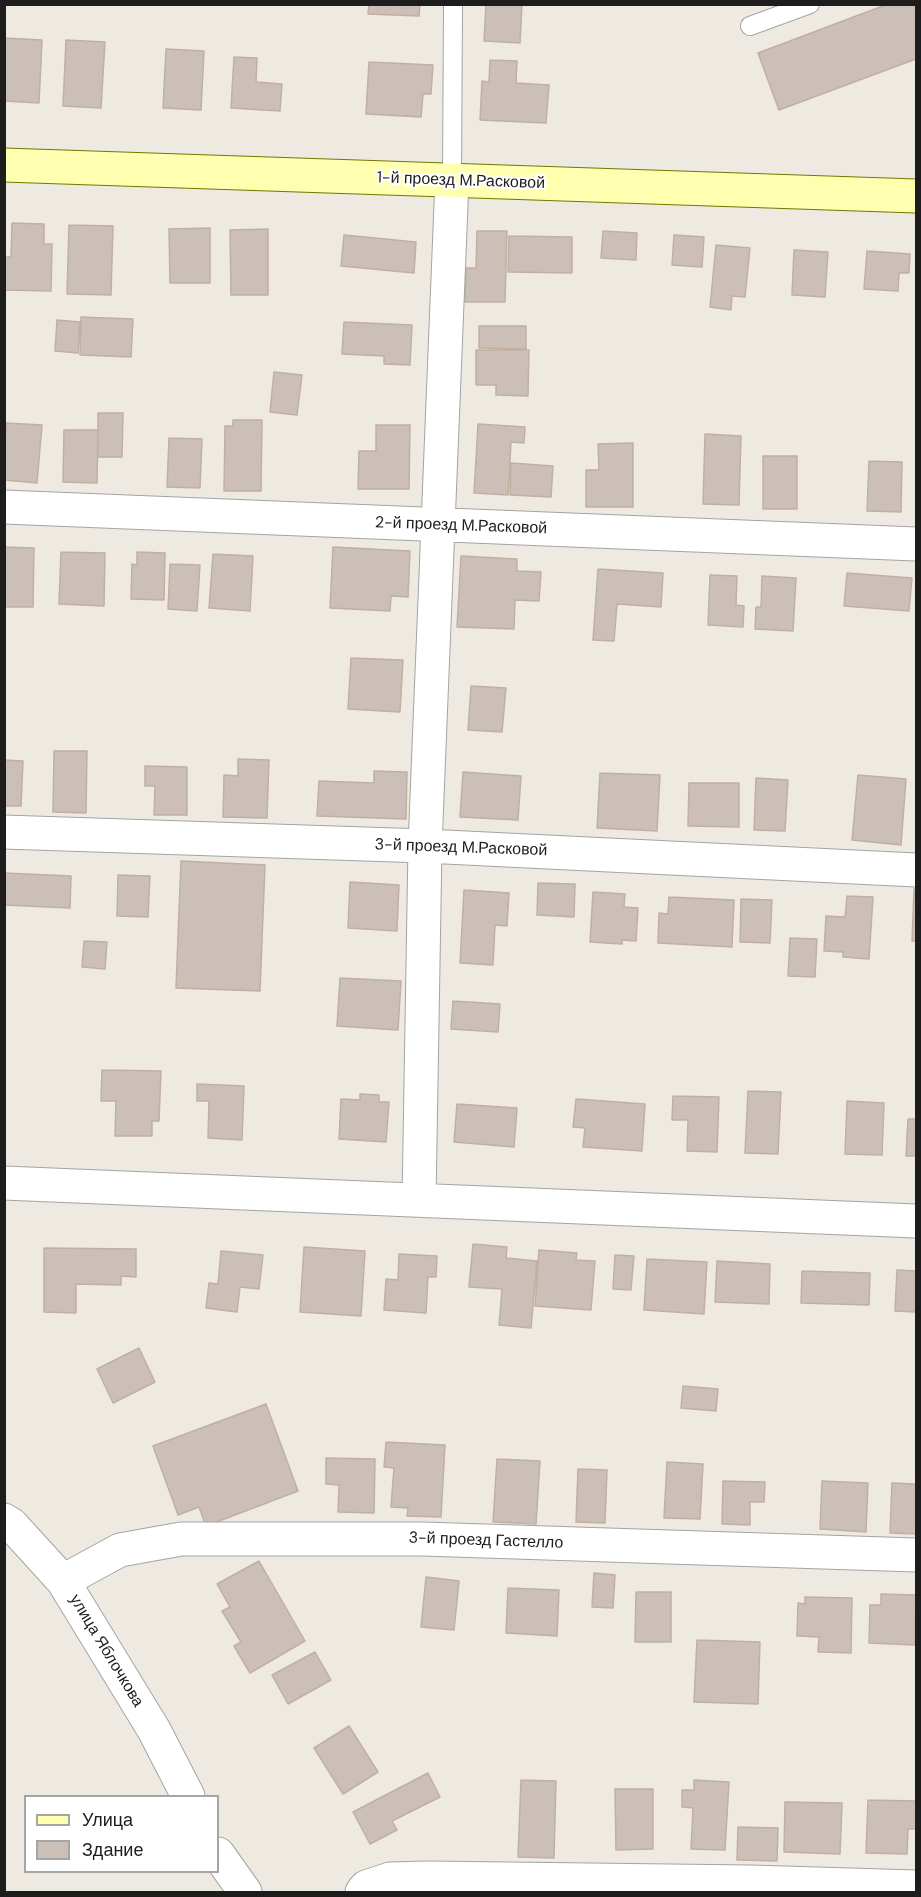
<!DOCTYPE html>
<html>
<head>
<meta charset="utf-8">
<style>
  body { margin:0 }
  #map { position:relative; width:921px; height:1897px; overflow:hidden; background:#efeae1; font-family:"DM Sans",sans-serif }
  canvas { display:block }
  .frame { position:absolute; inset:0; border:6px solid #1d1d1d; pointer-events:none }
  .legend { position:absolute; left:24px; top:1795px; width:195px; height:78px; box-sizing:border-box; background:#fff; border:2px solid #a5a5a5; margin:0; padding:8px 10px; list-style:none; font-size:18px; color:#1d1d1d }
  .legend li { display:flex; align-items:center; gap:12px; height:30px }
  .legend b { width:30px; border:2px solid #a5a5a5 }
</style>
</head>
<body>
<div id="map">
<canvas width="921" height="1897"></canvas>
<div class="frame"></div>
<ul class="legend">
<li><b style="height:8px;background:#ffffb0"></b>Улица</li>
<li><b style="height:16px;background:#cbbfb7"></b>Здание</li>
</ul>
</div>
<script>
const ctx = document.querySelector('canvas').getContext('2d');
ctx.lineJoin = 'round';
function fill(path, color) { ctx.fillStyle = color; ctx.fill(path, 'evenodd'); }
const shape = rows => new Path2D(rows.map(r => 'M' + r).join(''));
function stroke(path, color, width, dash) { ctx.strokeStyle = color; ctx.lineWidth = width; ctx.lineCap = dash ? 'butt' : 'round'; ctx.setLineDash(dash || []); ctx.stroke(path); }
function drawText(font, color, halo, rows, align = 'center') {
  ctx.font = font + ' "DM Sans",sans-serif'; ctx.lineWidth = 4.5; ctx.setLineDash([]); ctx.textBaseline = 'middle'; ctx.strokeStyle = halo; ctx.fillStyle = color; for (const [text, x, y, turn = 0] of rows) {
    ctx.save(); ctx.translate(x, y); ctx.rotate((+turn || 0) * Math.PI / 180); ctx.textAlign = isNaN(turn) ? turn : align; if (halo) ctx.strokeText(text, 0, 0); ctx.fillText(text, 0, 0); ctx.restore();
  }
}
const building = shape([
  [369,4,420,4,419,16,368,14,369,4],
  [486,4,522,4,520,43,484,41,486,4],
  [888,4,916,4,916,59,779,110,758,53,888,4],
  [4,38,42,40,39,103,4,101,4,38],
  [66,40,105,42,101,108,63,106,66,40],
  [166,49,204,51,201,110,163,108,166,49],
  [234,57,257,58,256,82,282,84,280,111,231,108,234,57],
  [490,60,517,61,516,83,549,85,546,123,480,120,482,81,489,82,490,60],
  [369,62,433,65,431,94,423,94,421,117,366,114,369,62],
  [12,223,44,224,44,244,52,244,51,291,4,290,4,257,11,257,12,223],
  [69,225,113,226,111,295,67,294,69,225],
  [210,228,210,283,170,283,169,229,210,228],
  [268,229,268,295,231,295,230,230,268,229],
  [477,231,507,231,505,302,465,302,466,268,476,268,477,231],
  [603,231,637,233,636,260,601,258,603,231],
  [344,235,416,242,414,273,341,266,344,235],
  [674,235,704,237,702,267,672,265,674,235],
  [509,236,572,237,572,273,508,272,509,236],
  [716,245,750,248,745,297,732,296,731,310,710,307,716,245],
  [794,250,828,252,825,297,792,295,794,250],
  [867,251,910,254,909,273,899,273,898,291,864,289,867,251],
  [81,317,133,319,131,357,80,355,81,317],
  [57,320,80,322,78,353,55,351,57,320],
  [344,322,412,325,410,365,384,364,384,356,342,354,344,322],
  [479,326,526,326,526,349,479,348,479,326],
  [476,350,529,350,528,396,496,395,496,385,476,385,476,350],
  [274,372,302,375,297,415,270,412,274,372],
  [98,413,123,413,122,457,98,457,98,413],
  [233,420,262,420,261,491,224,491,225,426,233,426,233,420],
  [6,423,42,425,37,483,4,480,6,423],
  [478,424,525,427,524,443,511,442,508,495,474,493,478,424],
  [376,425,410,425,409,489,358,489,359,451,376,451,376,425],
  [64,430,98,430,97,483,63,482,64,430],
  [705,434,741,436,739,505,703,504,705,434],
  [169,438,202,439,200,488,167,487,169,438],
  [633,443,633,507,586,507,586,470,599,470,598,444,633,443],
  [763,456,797,456,797,509,763,509,763,456],
  [869,461,902,462,901,512,867,511,869,461],
  [511,463,553,466,551,497,510,495,511,463],
  [4,547,34,548,33,607,4,607,4,547],
  [333,547,410,551,408,597,391,596,390,611,330,608,333,547],
  [61,552,105,553,104,606,59,604,61,552],
  [137,552,165,553,164,600,131,599,132,564,137,565,137,552],
  [213,554,253,556,250,611,209,608,213,554],
  [461,556,517,559,517,571,541,572,539,601,515,600,514,629,457,627,461,556],
  [170,564,200,565,197,611,168,609,170,564],
  [598,569,663,573,661,607,617,604,614,641,593,640,598,569],
  [847,573,912,578,909,611,844,606,847,573],
  [710,575,737,576,736,605,744,606,743,627,708,625,710,575],
  [762,576,796,578,793,631,755,629,756,607,761,607,762,576],
  [351,658,403,660,400,712,348,709,351,658],
  [471,686,506,688,502,732,468,730,471,686],
  [54,751,87,751,86,813,53,812,54,751],
  [238,759,269,760,267,818,223,817,224,775,238,776,238,759],
  [4,760,23,761,21,806,4,806,4,760],
  [145,766,187,767,187,815,154,815,155,786,145,786,145,766],
  [374,771,407,772,406,819,317,816,319,781,374,783,374,771],
  [463,772,521,776,518,820,460,817,463,772],
  [600,773,660,775,657,831,597,828,600,773],
  [858,775,906,779,901,845,852,840,858,775],
  [756,778,788,780,785,831,754,830,756,778],
  [689,783,739,783,739,827,688,826,689,783],
  [181,861,265,865,260,991,176,988,181,861],
  [4,873,71,876,70,908,4,905,4,873],
  [118,875,150,876,148,917,117,916,118,875],
  [350,882,399,885,397,931,348,928,350,882],
  [538,883,575,884,574,917,537,915,538,883],
  [914,889,916,889,916,941,912,941,914,889],
  [464,890,509,893,507,926,495,925,493,965,460,963,464,890],
  [593,892,625,894,624,907,638,908,636,941,622,940,622,944,590,942,593,892],
  [847,896,873,897,869,959,843,957,843,952,824,951,826,916,845,917,847,896],
  [669,897,734,900,732,947,658,943,659,913,668,914,669,897],
  [741,899,772,900,770,943,740,942,741,899],
  [790,938,817,939,815,977,788,976,790,938],
  [84,941,107,942,105,969,82,967,84,941],
  [340,978,401,981,398,1030,337,1026,340,978],
  [453,1001,500,1004,498,1032,451,1029,453,1001],
  [102,1070,161,1071,159,1121,152,1121,152,1136,115,1136,116,1101,101,1101,102,1070],
  [197,1084,244,1086,242,1140,208,1138,209,1101,197,1101,197,1084],
  [748,1091,781,1092,778,1154,745,1153,748,1091],
  [360,1094,379,1095,379,1102,389,1102,386,1142,339,1139,341,1099,360,1100,360,1094],
  [673,1096,719,1097,717,1152,687,1151,688,1120,672,1120,673,1096],
  [576,1099,645,1104,642,1151,583,1147,585,1128,573,1127,576,1099],
  [847,1101,884,1103,882,1155,845,1154,847,1101],
  [457,1104,517,1108,514,1147,454,1142,457,1104],
  [908,1119,916,1119,916,1156,906,1156,908,1119],
  [473,1244,507,1247,506,1258,537,1261,531,1328,499,1325,502,1289,469,1287,473,1244],
  [304,1247,365,1251,361,1316,300,1312,304,1247],
  [44,1248,136,1249,136,1277,121,1276,121,1285,76,1284,76,1313,44,1312,44,1248],
  [539,1250,577,1253,576,1260,595,1261,591,1310,535,1306,539,1250],
  [221,1251,263,1255,259,1289,240,1287,237,1312,206,1308,209,1283,218,1284,221,1251],
  [399,1254,437,1256,436,1277,428,1277,426,1313,384,1310,386,1279,398,1280,399,1254],
  [615,1255,634,1256,631,1290,613,1289,615,1255],
  [647,1259,707,1262,704,1314,644,1310,647,1259],
  [717,1261,770,1264,769,1304,715,1302,717,1261],
  [897,1270,916,1271,916,1312,895,1311,897,1270],
  [802,1271,870,1273,869,1305,801,1303,802,1271],
  [139,1348,155,1382,113,1403,97,1369,139,1348],
  [683,1386,718,1389,716,1411,681,1408,683,1386],
  [266,1404,298,1491,206,1526,199,1507,178,1515,153,1446,266,1404],
  [386,1442,445,1445,441,1517,407,1516,408,1508,391,1507,394,1468,384,1467,386,1442],
  [326,1458,375,1459,374,1513,338,1512,339,1485,326,1484,326,1458],
  [497,1459,540,1461,536,1524,493,1522,497,1459],
  [667,1462,703,1464,700,1519,664,1518,667,1462],
  [578,1469,607,1470,605,1523,576,1522,578,1469],
  [723,1481,765,1482,764,1502,750,1502,750,1525,722,1524,723,1481],
  [822,1481,868,1483,866,1532,820,1529,822,1481],
  [892,1483,916,1484,916,1534,890,1533,892,1483],
  [259,1561,305,1641,250,1673,234,1646,241,1642,222,1611,230,1607,217,1584,259,1561],
  [594,1573,615,1575,613,1608,592,1607,594,1573],
  [426,1577,459,1581,454,1630,421,1627,426,1577],
  [508,1588,559,1590,557,1636,506,1633,508,1588],
  [636,1592,671,1592,671,1642,635,1642,636,1592],
  [881,1594,916,1595,915,1645,869,1643,870,1605,881,1605,881,1594],
  [805,1597,852,1598,851,1653,818,1652,819,1637,797,1636,798,1603,805,1604,805,1597],
  [697,1640,760,1642,758,1704,694,1702,697,1640],
  [315,1652,331,1680,288,1704,272,1675,315,1652],
  [349,1726,378,1772,343,1794,314,1748,349,1726],
  [428,1773,440,1797,392,1821,397,1830,370,1844,353,1812,428,1773],
  [521,1780,556,1781,554,1858,518,1857,521,1780],
  [694,1780,729,1782,725,1850,691,1849,693,1808,682,1807,682,1790,694,1790,694,1780],
  [615,1789,653,1789,653,1849,616,1850,615,1789],
  [868,1800,916,1801,916,1829,908,1829,907,1854,866,1853,868,1800],
  [785,1802,842,1803,840,1854,784,1852,785,1802],
  [738,1827,778,1828,777,1861,737,1860,738,1827]
]);
fill(building, '#cbbfb7');
stroke(building, '#c2afa2', 1.5);
const lane = shape([
  [750,26,810,4],
  [452,180,453,4]
]);
const street = shape([
  [4,507,916,544],
  [4,832,425,846,916,870],
  [4,1183,916,1221],
  [419,1200,425,846,452,180],
  [4,1520,12,1525,63,1581,154,1730,188,1796],
  [63,1581,120,1550,181,1539,423,1539,916,1555],
  [218,1854,245,1892],
  [362,1892,366,1887,390,1879,427,1878,751,1882,916,1887]
]);
const secondary = shape([
  [4,165,916,196]
]);
stroke(lane, '#a4a4a4', 20);
stroke(street, '#a4a4a4', 35);
stroke(secondary, '#707800', 35);
stroke(lane, '#fff', 18);
stroke(street, '#fff', 33);
stroke(secondary, '#ffffb0', 33);
drawText('16px', '#1d1d1d', '#fff', [
  ["1-й проезд М.Расковой",461,181,2],
  ["2-й проезд М.Расковой",461,526,2],
  ["3-й проезд М.Расковой",461,848,2],
  ["3-й проезд Гастелло",486,1541,2],
  ["улица Яблочкова",106,1651,59]
]);
</script>
</body>
</html>
